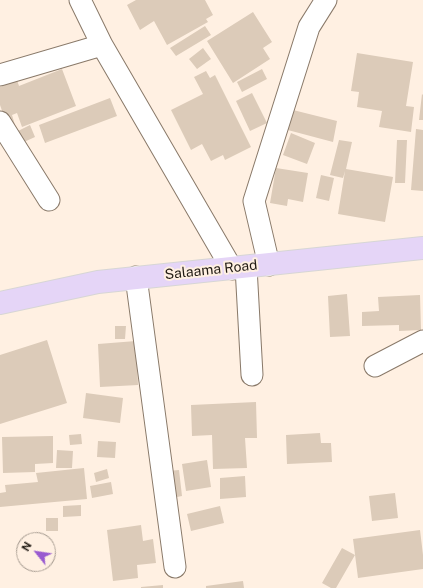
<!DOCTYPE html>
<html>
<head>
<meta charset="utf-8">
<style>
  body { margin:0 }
  #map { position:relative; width:423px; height:588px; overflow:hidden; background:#fff0e2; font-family:"Public Sans",sans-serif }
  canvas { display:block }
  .north { position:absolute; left:16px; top:532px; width:40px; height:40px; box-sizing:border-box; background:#fff0e2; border:1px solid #a69b90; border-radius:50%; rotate:300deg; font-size:11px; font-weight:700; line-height:16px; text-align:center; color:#211b14 }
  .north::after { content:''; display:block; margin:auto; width:14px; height:18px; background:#995ad0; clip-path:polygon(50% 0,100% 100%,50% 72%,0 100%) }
</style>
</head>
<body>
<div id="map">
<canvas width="423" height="588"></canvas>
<div class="north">N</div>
</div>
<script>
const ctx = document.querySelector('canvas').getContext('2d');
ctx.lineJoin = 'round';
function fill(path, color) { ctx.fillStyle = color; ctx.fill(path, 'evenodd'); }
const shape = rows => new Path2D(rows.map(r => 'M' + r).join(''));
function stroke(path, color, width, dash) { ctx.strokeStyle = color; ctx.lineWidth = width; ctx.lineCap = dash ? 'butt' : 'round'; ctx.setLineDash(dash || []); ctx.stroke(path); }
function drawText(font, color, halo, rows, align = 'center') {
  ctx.font = font + ' "Public Sans",sans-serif'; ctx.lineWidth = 4; ctx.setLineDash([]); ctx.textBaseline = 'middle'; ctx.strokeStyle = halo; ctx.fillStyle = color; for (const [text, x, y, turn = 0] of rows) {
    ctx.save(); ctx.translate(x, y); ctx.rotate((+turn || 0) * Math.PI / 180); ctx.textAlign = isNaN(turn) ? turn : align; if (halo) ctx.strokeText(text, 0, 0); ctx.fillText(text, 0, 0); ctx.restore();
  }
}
fill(shape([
  [136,0,205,0,213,15,206,19,208,22,167,45,154,21,140,30,127,5],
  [253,12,272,42,263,48,270,59,233,83,207,41],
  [205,26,211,35,176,56,170,48],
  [203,48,211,59,197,69,189,59],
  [357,53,413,62,406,106,414,107,411,132,379,127,382,111,357,107,359,92,351,91],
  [62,69,76,106,22,127,17,113,12,115,15,125,8,128,0,105,0,87,17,80,19,86],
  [262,69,267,79,242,92,237,82],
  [206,71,210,78,215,75,251,147,225,160,223,155,211,161,202,144,191,150,171,110,203,94,194,77],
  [252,93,267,123,250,131,236,101],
  [422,94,423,95,423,120,419,120],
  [110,98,117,116,45,143,39,125],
  [289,109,337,121,333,142,284,129],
  [30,125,35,137,24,142,18,131],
  [416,129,423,130,423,191,411,190],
  [291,133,315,143,307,164,283,155],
  [339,140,352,142,346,169,393,177,385,222,338,214,345,171,343,178,330,175],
  [397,140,407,140,405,183,395,183],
  [276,168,308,173,303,202,288,199,287,206,270,203],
  [321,175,334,178,329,201,316,198],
  [347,294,350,336,330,337,328,296],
  [420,295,421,330,399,331,399,325,362,326,362,312,379,311,378,297],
  [115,326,126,326,125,339,115,339],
  [47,340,67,403,0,424,0,355],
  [136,341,138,385,100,387,98,344],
  [86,393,123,398,120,423,83,418],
  [256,402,257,438,245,438,247,468,213,469,212,435,192,436,191,405],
  [320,433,321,443,331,443,332,462,287,464,286,435],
  [81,434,82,444,70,445,69,435],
  [53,436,53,463,35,464,35,472,3,473,2,437],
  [98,441,116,442,115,458,97,457],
  [57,450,73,451,72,468,56,468],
  [207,460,211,487,186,491,182,464],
  [84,468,87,499,0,507,0,493,6,492,5,485,38,482,36,473],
  [107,469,109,478,96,482,94,473],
  [179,470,182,496,172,498,168,471],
  [245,476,246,497,220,499,220,478],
  [111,482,113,494,92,498,90,486],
  [395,493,398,518,372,521,369,496],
  [81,505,81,516,63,517,63,506],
  [220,506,224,523,191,531,187,514],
  [46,518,58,518,58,531,46,531],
  [141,525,143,541,153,539,156,563,137,565,138,578,113,581,107,530],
  [420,530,423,555,423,569,358,578,353,539],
  [342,548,355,555,336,588,331,588,322,583],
  [243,581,244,588,206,588,206,586],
  [163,585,163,588,141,588,141,587]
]), '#dccbb9');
const minor = shape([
  [80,0,102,45,232,269],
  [0,75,102,45],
  [0,122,49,200],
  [269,265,254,201,309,27,326,0],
  [246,267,252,375],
  [136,277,175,567],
  [375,366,423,341]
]);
const major = shape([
  [0,303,98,282,423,248]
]);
stroke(minor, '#897969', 23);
stroke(major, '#d7d6d5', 24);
stroke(minor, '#fff', 21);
stroke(major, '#e5d5f7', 22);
drawText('14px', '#211b14', '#fff0e2', [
  ["Salaama Road",211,270,-6]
]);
</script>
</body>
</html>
